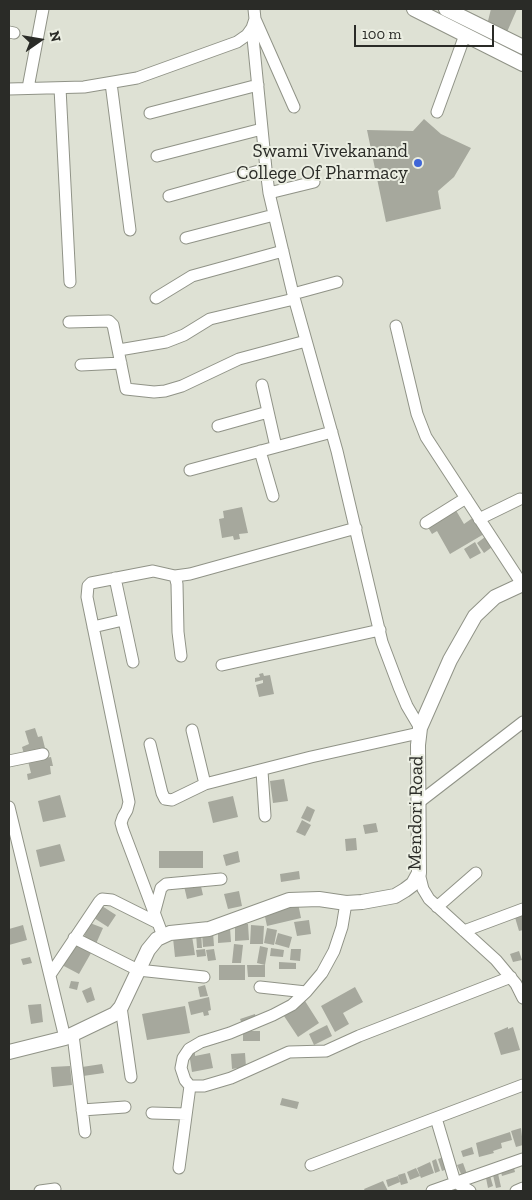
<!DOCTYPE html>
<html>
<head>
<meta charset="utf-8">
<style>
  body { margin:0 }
  #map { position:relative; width:532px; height:1200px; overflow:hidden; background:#dee1d4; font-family:"Zilla Slab",serif }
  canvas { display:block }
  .frame { position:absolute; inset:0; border:10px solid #2a2b27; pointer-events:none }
  .north { position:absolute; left:15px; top:15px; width:50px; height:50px; -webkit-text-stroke:4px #ebeee2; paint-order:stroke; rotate:77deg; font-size:14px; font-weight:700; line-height:20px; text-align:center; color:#2a2b27 }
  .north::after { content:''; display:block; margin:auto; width:18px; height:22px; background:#2a2b27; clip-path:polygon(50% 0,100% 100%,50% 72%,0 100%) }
  .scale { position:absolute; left:354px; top:25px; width:140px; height:22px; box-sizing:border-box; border:2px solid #2a2b27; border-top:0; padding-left:6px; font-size:15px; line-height:18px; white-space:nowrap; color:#2a2b27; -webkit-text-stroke:4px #ebeee2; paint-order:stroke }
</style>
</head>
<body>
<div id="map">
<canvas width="532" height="1200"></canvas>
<div class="frame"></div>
<div class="north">N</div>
<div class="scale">100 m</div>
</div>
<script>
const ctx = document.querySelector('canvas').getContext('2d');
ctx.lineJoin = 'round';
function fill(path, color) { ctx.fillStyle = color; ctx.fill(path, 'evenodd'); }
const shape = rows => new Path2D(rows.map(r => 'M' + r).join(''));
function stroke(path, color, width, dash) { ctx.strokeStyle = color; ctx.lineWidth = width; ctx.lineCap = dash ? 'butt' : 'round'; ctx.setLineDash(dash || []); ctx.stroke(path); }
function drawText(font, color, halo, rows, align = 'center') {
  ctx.font = font + ' "Zilla Slab",serif'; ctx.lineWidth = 4; ctx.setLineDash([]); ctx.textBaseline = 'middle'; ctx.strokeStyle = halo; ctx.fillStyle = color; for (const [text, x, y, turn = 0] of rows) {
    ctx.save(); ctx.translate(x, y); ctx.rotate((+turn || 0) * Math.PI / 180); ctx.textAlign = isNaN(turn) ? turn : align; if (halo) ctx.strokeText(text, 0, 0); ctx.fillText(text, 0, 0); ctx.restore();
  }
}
fill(shape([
  [491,9,517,9,507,32,487,25],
  [424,119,441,134,471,148,454,177,438,191,441,209,386,222,367,130,413,131],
  [242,507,248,533,239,534,240,539,234,540,233,536,222,538,219,519,224,518,223,511],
  [454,507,464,524,474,517,484,534,450,554,437,531,432,534,426,524],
  [485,537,492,547,484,553,477,543],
  [475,542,481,553,470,559,464,549],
  [263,673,264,676,270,675,274,694,259,697,256,685,263,683,263,680,255,682,255,678,260,677,259,674],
  [35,728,38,737,42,736,45,748,24,754,22,747,29,744,25,731],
  [51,757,53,766,50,766,51,774,28,780,27,774,31,773,28,761],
  [284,779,288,801,273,803,270,781],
  [60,795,66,817,43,822,38,801],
  [233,796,238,817,213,823,208,802],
  [307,806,315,810,310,822,301,818],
  [302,820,311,825,305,836,296,832],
  [376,823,378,832,365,834,363,825],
  [356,838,357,850,346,851,345,839],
  [60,844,65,861,40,867,36,850],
  [159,851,203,851,203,868,159,868],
  [238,851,240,862,226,866,223,855],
  [299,871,300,879,281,882,280,874],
  [200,882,203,895,187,899,184,886],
  [239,891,242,906,228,909,224,894],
  [298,903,301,918,267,926,264,912],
  [102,906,116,915,108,927,94,918],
  [523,911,523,930,519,931,514,914],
  [309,920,311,934,297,936,294,922],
  [90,923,103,928,95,946,82,941],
  [235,924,248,924,249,940,235,941],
  [23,925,27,940,9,945,9,929],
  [251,925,264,926,263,944,250,944],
  [218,928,230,928,231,942,218,943],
  [267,928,277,930,274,945,264,943],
  [201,932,202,948,197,948,196,933],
  [213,932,214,946,203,947,202,933],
  [278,933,292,937,289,948,275,944],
  [192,936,195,955,175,957,173,938],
  [74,943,91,953,79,974,62,965],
  [234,944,243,945,241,963,232,963],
  [260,946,268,948,265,965,257,963],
  [271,948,284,950,283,957,270,956],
  [205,949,206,956,197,957,196,950],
  [214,949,216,960,208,961,206,950],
  [291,949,301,949,300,961,290,960],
  [519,951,522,960,513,962,510,954],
  [30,957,32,963,23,965,21,959],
  [279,962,296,963,296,969,279,969],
  [219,965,245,965,245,980,219,980],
  [247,965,265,965,265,977,248,977],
  [71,981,79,982,77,990,69,988],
  [205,985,208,996,200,997,198,987],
  [91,987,95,1000,87,1003,82,991],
  [355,987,363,1002,343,1013,349,1024,335,1032,321,1006],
  [209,997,211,1010,208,1011,209,1015,204,1016,203,1012,191,1015,188,1002],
  [305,1001,319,1023,298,1037,284,1016],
  [41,1004,43,1022,31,1024,28,1005],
  [185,1006,190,1033,147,1040,142,1014],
  [255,1014,256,1019,242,1024,240,1019],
  [327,1025,332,1036,314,1045,309,1034],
  [508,1027,508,1029,513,1027,520,1050,501,1055,494,1033],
  [243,1031,260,1031,260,1041,243,1041],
  [195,1052,195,1056,210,1053,213,1068,192,1072,189,1053],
  [245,1053,246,1067,232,1069,231,1054],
  [102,1064,104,1073,83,1076,82,1067],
  [70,1066,72,1085,53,1087,51,1067],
  [282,1098,299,1102,297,1109,280,1105],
  [521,1128,523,1145,516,1147,511,1131],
  [510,1132,512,1140,501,1143,502,1148,493,1151,494,1153,479,1157,476,1143],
  [472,1147,474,1154,463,1157,461,1151],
  [446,1156,450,1168,442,1171,438,1159],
  [436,1159,440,1171,435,1173,432,1161],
  [430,1162,434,1173,421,1178,417,1168],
  [463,1163,467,1174,462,1176,457,1165],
  [513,1164,515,1172,502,1176,500,1168],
  [416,1168,420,1176,410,1180,407,1172],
  [497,1169,501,1187,496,1188,492,1171],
  [489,1172,493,1186,488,1188,485,1173],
  [405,1173,408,1183,401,1185,398,1175],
  [398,1176,400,1182,388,1187,386,1180],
  [383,1181,388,1191,365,1191,364,1189]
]), '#a6a89d');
const minor = shape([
  [255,19,294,107],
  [252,28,266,169,269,193,293,294,337,451,382,642,399,687,407,706,420,728],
  [9,32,14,33],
  [111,83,130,230],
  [28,88,43,9],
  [60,88,70,282],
  [9,89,84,87,137,78,237,42,247,35,252,28,255,19,254,9],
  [437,112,465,35],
  [150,113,258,85],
  [157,156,262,129],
  [269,193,314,182],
  [169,196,266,169],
  [186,238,274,215],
  [293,294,337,282],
  [156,298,192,276,283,251],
  [69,322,109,321,113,325,126,389,154,392,165,391,182,386,239,359,306,341],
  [396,326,417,414,426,437,522,584],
  [119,350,166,342,184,335,210,319,294,299],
  [81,365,121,363],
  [262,385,276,447],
  [218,426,268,412],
  [260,451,273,496],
  [190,470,332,432],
  [479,519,520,499],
  [426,523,466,498],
  [175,576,190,574,356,528],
  [115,578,133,662],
  [93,627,123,620],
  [222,665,380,630],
  [192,730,205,784],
  [150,744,162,793,165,799,172,800,205,784,311,757,419,733],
  [9,761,43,754],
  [262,771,265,816],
  [418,803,523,722],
  [9,807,65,1038],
  [419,873,423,889,429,899,496,960,516,984,523,998],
  [346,903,342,927,334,951,322,973,306,992,292,1005,273,1015,230,1033,201,1042,189,1049,183,1058,181,1068,185,1080,190,1086,204,1086,231,1078,289,1052,326,1051,359,1036,511,977],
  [437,907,476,873],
  [154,914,161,888,166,884,221,879],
  [464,931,523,909],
  [163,936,123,830,121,823,123,817,127,810,129,802,87,597,88,586,91,583,153,571,175,576,177,584,178,632,181,656],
  [74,938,138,970,204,977],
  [50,975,99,902,102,899,112,900,158,923],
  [260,987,306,992],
  [121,1007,131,1077],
  [73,1035,85,1132],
  [82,1110,125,1107],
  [152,1113,186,1114],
  [436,1118,455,1182,470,1191],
  [311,1165,523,1085],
  [179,1168,190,1086],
  [40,1191,55,1189],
  [432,1191,523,1159],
  [516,1191,523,1188]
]);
const major = shape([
  [414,9,523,64],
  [446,9,523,47],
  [9,1052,65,1038,115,1014,121,1007,148,950,157,939,170,933,209,929,289,900,319,899,346,903,362,902,395,896,405,890,413,884,419,873,418,745,420,728,450,660,475,616,495,597,523,584]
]);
stroke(minor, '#909387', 13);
stroke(major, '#909387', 16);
stroke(minor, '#fff', 11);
stroke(major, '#fff', 14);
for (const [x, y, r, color] of [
  [418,163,5,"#3f66d8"]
]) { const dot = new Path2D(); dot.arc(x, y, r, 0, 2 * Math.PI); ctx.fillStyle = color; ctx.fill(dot); stroke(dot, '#ebeee2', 2); }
drawText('19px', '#2a2b27', '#ebeee2', [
  ["Swami Vivekanand",408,152],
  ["College Of Pharmacy",408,174]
], 'right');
drawText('19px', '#2a2b27', '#ebeee2', [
  ["Mendori Road",416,813,-89]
]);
</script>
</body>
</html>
